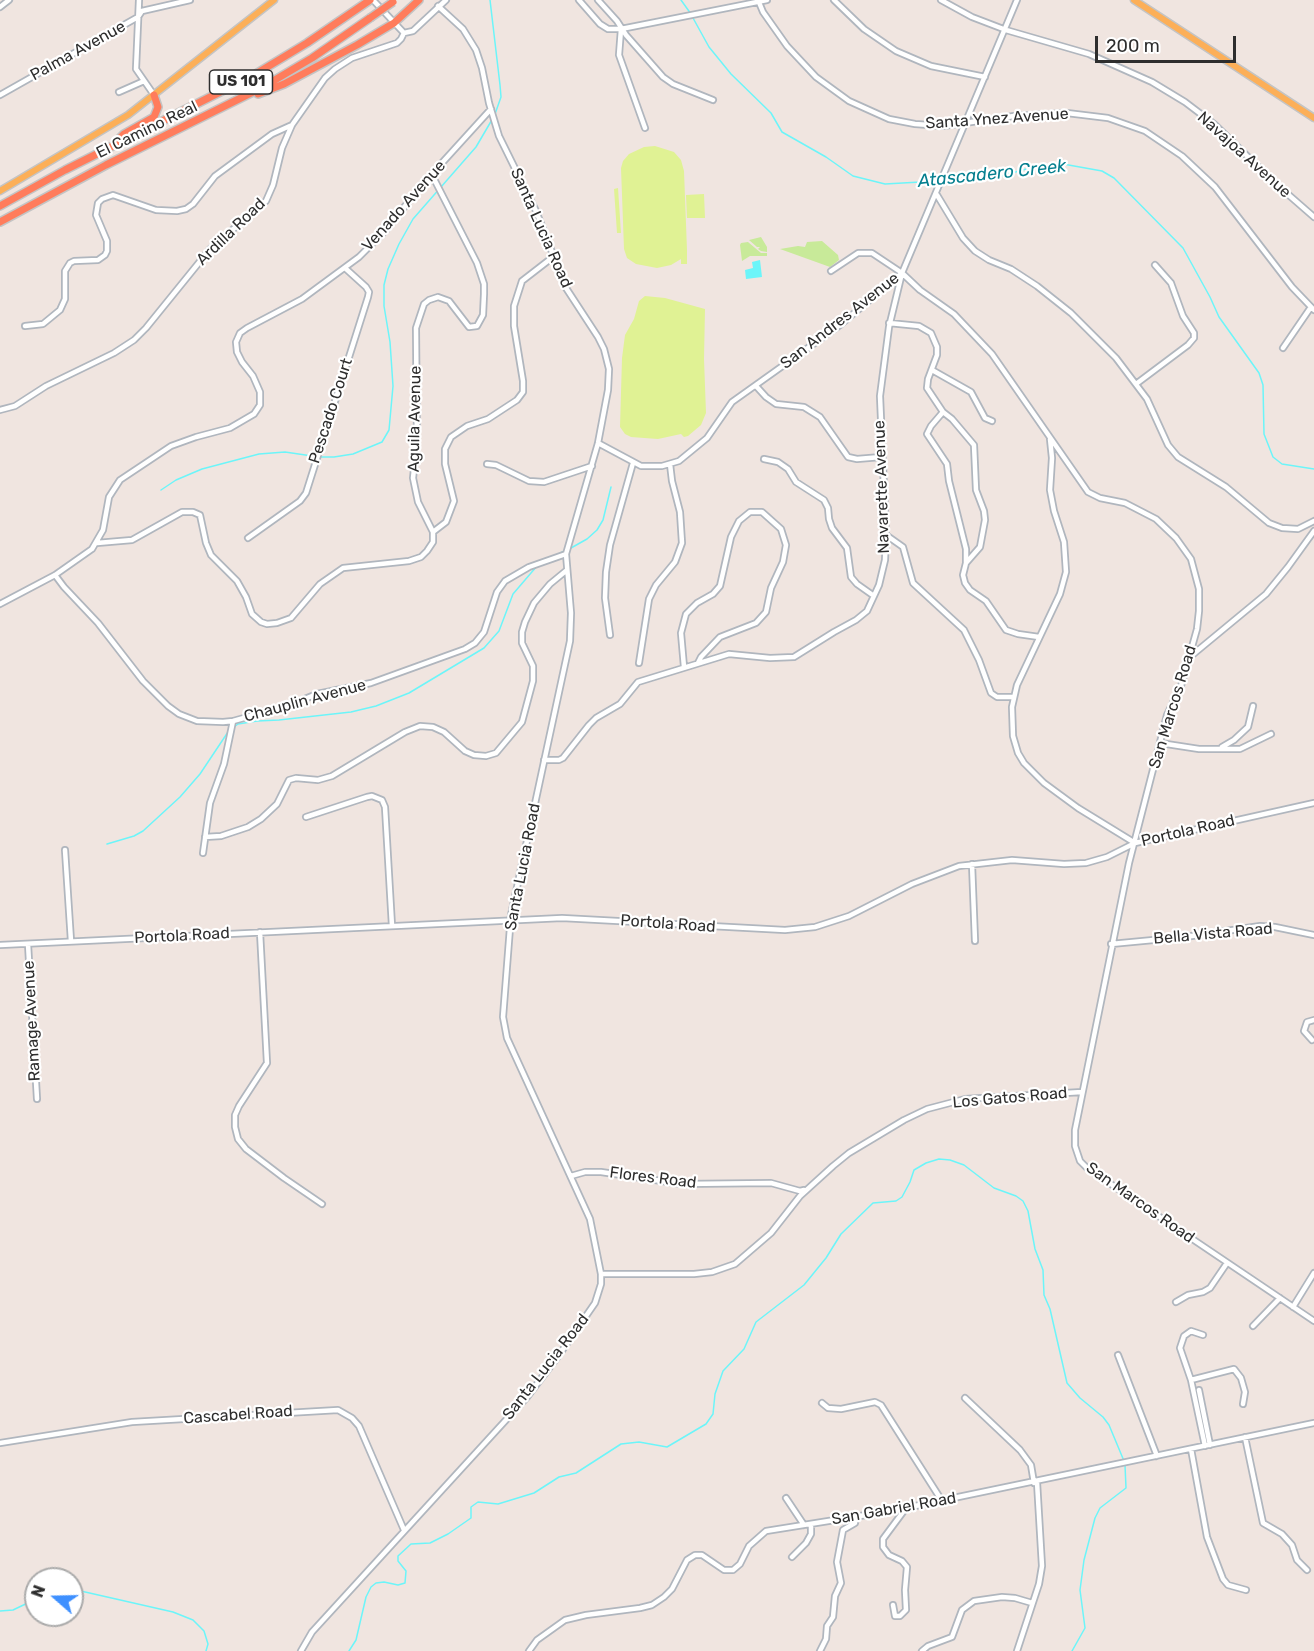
<!DOCTYPE html>
<html>
<head>
<meta charset="utf-8">
<style>
  body { margin:0 }
  #map { position:relative; width:1314px; height:1651px; overflow:hidden; background:#f0e5e0; font-family:Rubik,sans-serif }
  canvas { display:block }
  .north { position:absolute; left:24px; top:1567px; width:60px; height:60px; box-sizing:border-box; background:#fff; border:2px solid #ababab; border-radius:50%; rotate:290deg; font-size:16px; font-weight:700; line-height:24px; text-align:center; color:#2e2e2e }
  .north::after { content:''; display:block; margin:auto; width:21px; height:27px; background:#3e90ff; clip-path:polygon(50% 0,100% 100%,50% 72%,0 100%) }
  .scale { position:absolute; left:1095px; top:36px; width:141px; height:27px; box-sizing:border-box; border:3px solid #2e2e2e; border-top:0; padding-left:8px; font-size:18px; line-height:21px; white-space:nowrap; color:#2e2e2e; -webkit-text-stroke:4px #fff; paint-order:stroke }
</style>
</head>
<body>
<div id="map">
<canvas width="1314" height="1651"></canvas>
<div class="north">N</div>
<div class="scale">200 m</div>
</div>
<script>
const ctx = document.querySelector('canvas').getContext('2d');
ctx.lineJoin = 'round';
function fill(path, color) { ctx.fillStyle = color; ctx.fill(path, 'evenodd'); }
const shape = rows => new Path2D(rows.map(r => 'M' + r).join(''));
function stroke(path, color, width, dash) { ctx.strokeStyle = color; ctx.lineWidth = width; ctx.lineCap = dash ? 'butt' : 'round'; ctx.setLineDash(dash || []); ctx.stroke(path); }
function drawText(font, color, halo, rows, align = 'center') {
  ctx.font = font + ' Rubik,sans-serif'; ctx.lineWidth = 4.5; ctx.setLineDash([]); ctx.textBaseline = 'middle'; ctx.strokeStyle = halo; ctx.fillStyle = color; for (const [text, x, y, turn = 0] of rows) {
    ctx.save(); ctx.translate(x, y); ctx.rotate((+turn || 0) * Math.PI / 180); ctx.textAlign = isNaN(turn) ? turn : align; if (halo) ctx.strokeText(text, 0, 0); ctx.fillText(text, 0, 0); ctx.restore();
  }
}
fill(shape([
  [761,237,767,247,767,252,761,251,758,249,760,247,757,247,749,240],
  [822,241,838,255,839,260,830,267,780,249,798,246,805,247,807,242],
  [748,242,761,253,767,253,767,256,750,256,742,261,740,245,741,243]
]), '#c8ea99');
fill(shape([
  [655,146,674,152,681,160,684,171,687,250,687,264,681,264,681,259,671,265,657,268,636,264,627,258,624,249,621,168,623,161,629,154,644,147],
  [618,188,621,233,617,233,614,189],
  [704,194,705,218,687,218,686,195],
  [645,296,665,298,705,309,704,359,706,413,701,425,688,436,684,437,681,434,658,439,631,437,625,434,620,427,622,358,625,335,634,319,639,301]
]), '#e0f294');
fill(shape([
  [760,260,762,277,746,279,745,270,753,268,752,262]
]), '#6cf5f9');
stroke(shape([
  [490,0,500,85,501,97,495,114],
  [681,0,691,14],
  [693,18,709,47,731,74,771,113,782,132,826,157,853,176,885,184,938,181],
  [943,182,997,177,1041,165,1063,164,1102,171,1114,178,1183,248,1210,297,1219,317,1259,373,1263,385,1264,434,1273,457,1282,464,1314,469],
  [161,490,176,480,202,469,259,454,285,452,319,457,334,457,353,454,382,442,389,430,393,386,390,342,384,306,384,285,388,269,399,244,413,219,476,147,493,118],
  [571,548,587,539,597,530,603,520,611,487],
  [557,555,566,550],
  [234,727,238,724,257,721,279,720,351,712,376,706,409,693,484,648,499,631,513,594,537,566],
  [107,844,134,836,143,831,180,797,200,774,228,732],
  [72,1589,173,1612,193,1620,204,1631,208,1644,206,1651],
  [0,1611,13,1610,36,1599],
  [349,1651,356,1640,366,1597,371,1587,376,1583,384,1582,398,1585,405,1583,406,1571,398,1561,398,1556,411,1544,430,1543,448,1534,471,1518,471,1507,478,1502,498,1504,534,1493,559,1477,576,1473,621,1444,639,1442,667,1447,706,1424,713,1414,715,1394,723,1371,744,1349,756,1322,804,1285,826,1258,841,1234,873,1203,896,1201,902,1197,910,1182,914,1170,926,1163,939,1159,950,1160,964,1165,994,1188,1016,1196,1023,1201,1028,1211,1035,1249,1043,1270,1044,1295,1050,1309,1067,1383,1080,1398,1103,1417,1109,1425,1124,1461],
  [1072,1651,1085,1628,1080,1590,1084,1560,1095,1518,1100,1508,1126,1488,1125,1465]
]), '#6cf5f9', 1.5);
const minor = shape([
  [139,0,136,69,154,95],
  [373,0,404,33],
  [579,0,600,24,608,29,621,29,767,0],
  [598,0,617,21,626,35,663,77,673,84,713,100],
  [758,0,763,12,787,46,816,77,849,101,889,119,915,124,943,126,1014,116,1067,113,1108,118,1145,131,1182,156,1215,187,1292,287,1314,310],
  [834,0,864,29,896,51,931,66,985,77],
  [941,0,972,17,1006,30,1089,54,1152,82,1185,102,1214,124,1275,183,1314,217],
  [0,7,9,0],
  [621,29,619,55,645,128],
  [119,92,144,81],
  [0,95,138,17,142,11,190,0],
  [937,195,963,238,975,251,989,260,1011,269,1037,286,1071,313,1116,358,1147,399,1168,445,1178,457,1226,487,1269,523,1282,528,1298,529,1314,521],
  [831,271,858,253,872,253,902,273,920,290,954,314,992,354,1088,492,1100,498,1125,503,1156,519,1176,538,1191,559,1199,589,1199,611,1197,629,1181,686,1167,715,1129,863,1075,1130,1075,1146,1080,1161,1087,1168,1314,1321],
  [889,323,919,326,931,333,937,347,937,355,928,379,927,388,943,412,952,419,974,445,976,490,984,511,985,520,980,547,966,563,963,575,965,583,970,590,986,601,1006,630,1018,634,1039,637],
  [25,326,43,324,60,310,65,299,65,271,70,263,74,261,98,260,105,255,107,251,107,241,96,215,98,203,102,199,113,195,156,210,177,211,186,209,193,204,215,176,272,134,292,125],
  [1283,348,1311,307],
  [932,370,971,392,985,418,992,421],
  [1136,384,1188,345,1194,338,1194,333,1183,316,1171,283,1155,265],
  [756,386,766,397,776,404,804,407,820,417,848,457,857,459,881,457],
  [0,410,15,406,46,386,114,353,134,340,146,328,210,249,266,201,273,185,282,148,292,125,325,78,335,69,352,58,397,43,401,39,404,33,413,31,446,0],
  [943,412,931,426,927,434,947,464,949,481,966,549,966,563],
  [1050,439,1052,458,1050,490,1054,511,1064,542,1066,572,1060,594,1017,685,1012,707,1013,736,1018,753,1024,763,1044,783,1078,808,1135,843],
  [598,443,641,466,662,466,679,461,707,438,732,402,840,325,902,273,1017,0],
  [764,459,778,462,788,469,796,482,824,500,828,508,829,519,832,528,847,548,851,577,857,584,874,596],
  [487,464,496,465,529,481,544,482,592,466],
  [433,532,446,522,454,501,445,464,445,449,451,437,467,426,488,419,517,400,523,392,523,381,514,326,514,306,522,281,553,257],
  [886,535,903,547,913,583,964,630,979,660,991,693,997,697,1014,697],
  [248,538,300,501,306,493,368,297,369,292,366,287,345,268],
  [97,543,132,540,182,512,193,512,200,515,206,543,211,555,237,581,246,597,252,614,261,622,267,624,277,623,291,618,320,584,343,568,409,561,421,557,427,551,433,542,433,532,418,502,413,478,417,443,416,328,424,304,429,300,438,297,449,301,469,327,477,326,483,315,484,294,484,284,477,263,432,175],
  [55,575,64,587,98,623,143,681,168,706,179,714,197,721,223,722,233,721,287,706,317,694,371,683,465,649,475,643,484,632,497,592,505,581,529,567,566,554],
  [0,604,55,575,92,549,103,530,109,497,120,480,171,446,196,437,230,428,254,414,260,405,260,392,253,376,242,362,237,352,236,342,240,333,247,328,302,299,359,257,386,230,421,186,491,109],
  [610,635,605,598,606,572,610,545,633,463],
  [1191,656,1266,594,1288,567,1314,531],
  [639,663,649,599,656,585,675,562,682,543,680,512,672,481,670,464],
  [684,667,681,633,686,614,697,603,713,594,720,586,731,537,739,521,750,512,762,512,781,529,786,545,783,562,771,588,766,612,756,623,720,637,701,657,698,663],
  [1160,743,1199,749,1240,749,1271,734],
  [1222,747,1234,740,1248,727,1253,706],
  [544,760,559,760,563,758,589,725,596,718,620,704,638,682,729,654,770,658,794,657,834,632,856,620,867,611,879,585,885,560,886,535,880,396,889,327,902,273],
  [306,817,367,797,372,796,382,800,385,807,392,926],
  [205,837,221,836,248,827,261,819,277,804,289,780,296,778,318,780,332,776,405,732,420,726,433,727,444,732,465,751,474,755,486,756,496,753,522,722,533,681,533,666,522,643,522,632,525,622,534,603,550,584,567,570],
  [65,850,71,941],
  [203,853,210,803,224,764,233,721],
  [972,864,975,941],
  [260,932,267,1063,239,1106,235,1115,235,1127,238,1139,246,1149,284,1178,322,1204],
  [28,944,37,1099],
  [1111,944,1185,937,1260,926,1275,927,1314,935],
  [0,945,562,918,785,930,815,927,849,916,912,884,959,866,1012,860,1064,864,1086,863,1107,857,1135,843,1314,803],
  [1312,1040,1304,1031,1307,1022,1314,1020],
  [571,1176,585,1172,601,1172,682,1184,771,1183,800,1191,804,1190],
  [601,1274,694,1274,712,1272,735,1264,771,1233,800,1196,833,1166,849,1153,904,1120,927,1109,965,1099,1082,1092],
  [1176,1302,1188,1295,1203,1292,1210,1288,1227,1263],
  [1293,1307,1314,1273],
  [1253,1326,1280,1298],
  [1118,1355,1157,1456],
  [1191,1380,1180,1348,1184,1336,1191,1331,1203,1335],
  [1199,1390,1210,1445],
  [965,1398,1020,1450,1031,1465,1034,1483],
  [822,1403,828,1408,841,1409,875,1402,881,1405,942,1501],
  [1245,1437,1263,1523,1282,1534,1292,1545,1297,1560,1307,1570],
  [0,1443,132,1422,338,1410,352,1418,359,1426,404,1530],
  [1205,1446,1191,1380,1234,1369,1241,1378,1245,1392,1243,1404],
  [1191,1449,1207,1537,1223,1579,1228,1585,1246,1590],
  [786,1498,804,1525],
  [792,1557,806,1543,811,1534,811,1524],
  [893,1605,895,1616,900,1616,906,1610,905,1590,907,1567,902,1561,889,1555,883,1547,883,1539,906,1508],
  [301,1651,312,1632,527,1397,559,1355,595,1303,601,1284,601,1274,590,1219,507,1038,503,1017,511,915,570,641,571,613,566,554,598,443,608,390,609,369,604,349,598,337,566,288,536,211,499,136,489,103,482,68,476,50,463,29,438,6],
  [529,1651,537,1640,565,1620,586,1615,640,1608,652,1605,664,1597,672,1589,687,1560,695,1555,702,1555,724,1570,733,1570,740,1564,749,1546,766,1531,891,1511,1314,1423],
  [820,1651,826,1639,827,1626,833,1617,835,1596,841,1583,837,1562,843,1530,855,1523,856,1517],
  [922,1651,928,1646,952,1637,962,1610,974,1601,1002,1597,1015,1598,1032,1603],
  [1017,1651,1039,1584,1042,1566,1037,1482]
]);
const major = shape([
  [1134,0,1314,118],
  [0,191,128,115,274,0]
]);
const highway = shape([
  [258,94,284,84,357,45,394,23,419,0],
  [118,140,124,134,154,117,158,107,154,95],
  [0,206,65,170,254,75,307,43,370,0],
  [0,222,106,165,263,87,312,58,370,18]
]);
stroke(minor, '#b0b6be', 8);
stroke(major, '#c4c4c4', 9);
stroke(highway, '#c4c4c4', 10);
stroke(minor, '#fff', 4.5);
stroke(major, '#fcaf58', 6);
stroke(highway, '#ff7c5c', 7);
const highwayBridge = shape([
  [370,18,393,2]
]);
stroke(highwayBridge, '#c4c4c4', 10, []);
stroke(highwayBridge, '#ff7c5c', 7);
for (const [x, y, w] of [
  [241,82,63]
]) { const box = new Path2D(); box.roundRect(x - w / 2, y - 12, w, 24, 4.5); ctx.fillStyle = '#fff'; ctx.fill(box); stroke(box, '#2e2e2e', 1.5); }
drawText('bold 15px', '#2e2e2e', null, [
  ["US 101",241,82]
]);
drawText('16px', '#2e2e2e', '#fff', [
  ["Palma Avenue",78,51,-29],
  ["Santa Ynez Avenue",997,119,-4],
  ["El Camino Real",147,130,-26],
  ["Navajoa Avenue",1244,155,42],
  ["Venado Avenue",404,206,-48],
  ["Santa Lucia Road",541,228,66],
  ["Ardilla Road",231,232,-44],
  ["San Andres Avenue",840,321,-38],
  ["Pescado Court",331,411,-72],
  ["Aguila Avenue",415,419,-89],
  ["Navarette Avenue",882,487,-92],
  ["Chauplin Avenue",305,701,-15],
  ["San Marcos Road",1173,707,-73],
  ["Portola Road",1188,831,-13],
  ["Santa Lucia Road",523,867,-79],
  ["Portola Road",668,924,4],
  ["Bella Vista Road",1213,934,-5],
  ["Portola Road",182,936,-3],
  ["Ramage Avenue",32,1021,-93],
  ["Los Gatos Road",1010,1098,-5],
  ["Flores Road",653,1178,7],
  ["San Marcos Road",1140,1203,35],
  ["Santa Lucia Road",546,1367,-52],
  ["Cascabel Road",238,1415,-4],
  ["San Gabriel Road",894,1509,-10]
]);
drawText('italic 18px', '#057f8f', '#fff', [
  ["Atascadero Creek",992,174,-6]
]);
</script>
</body>
</html>
